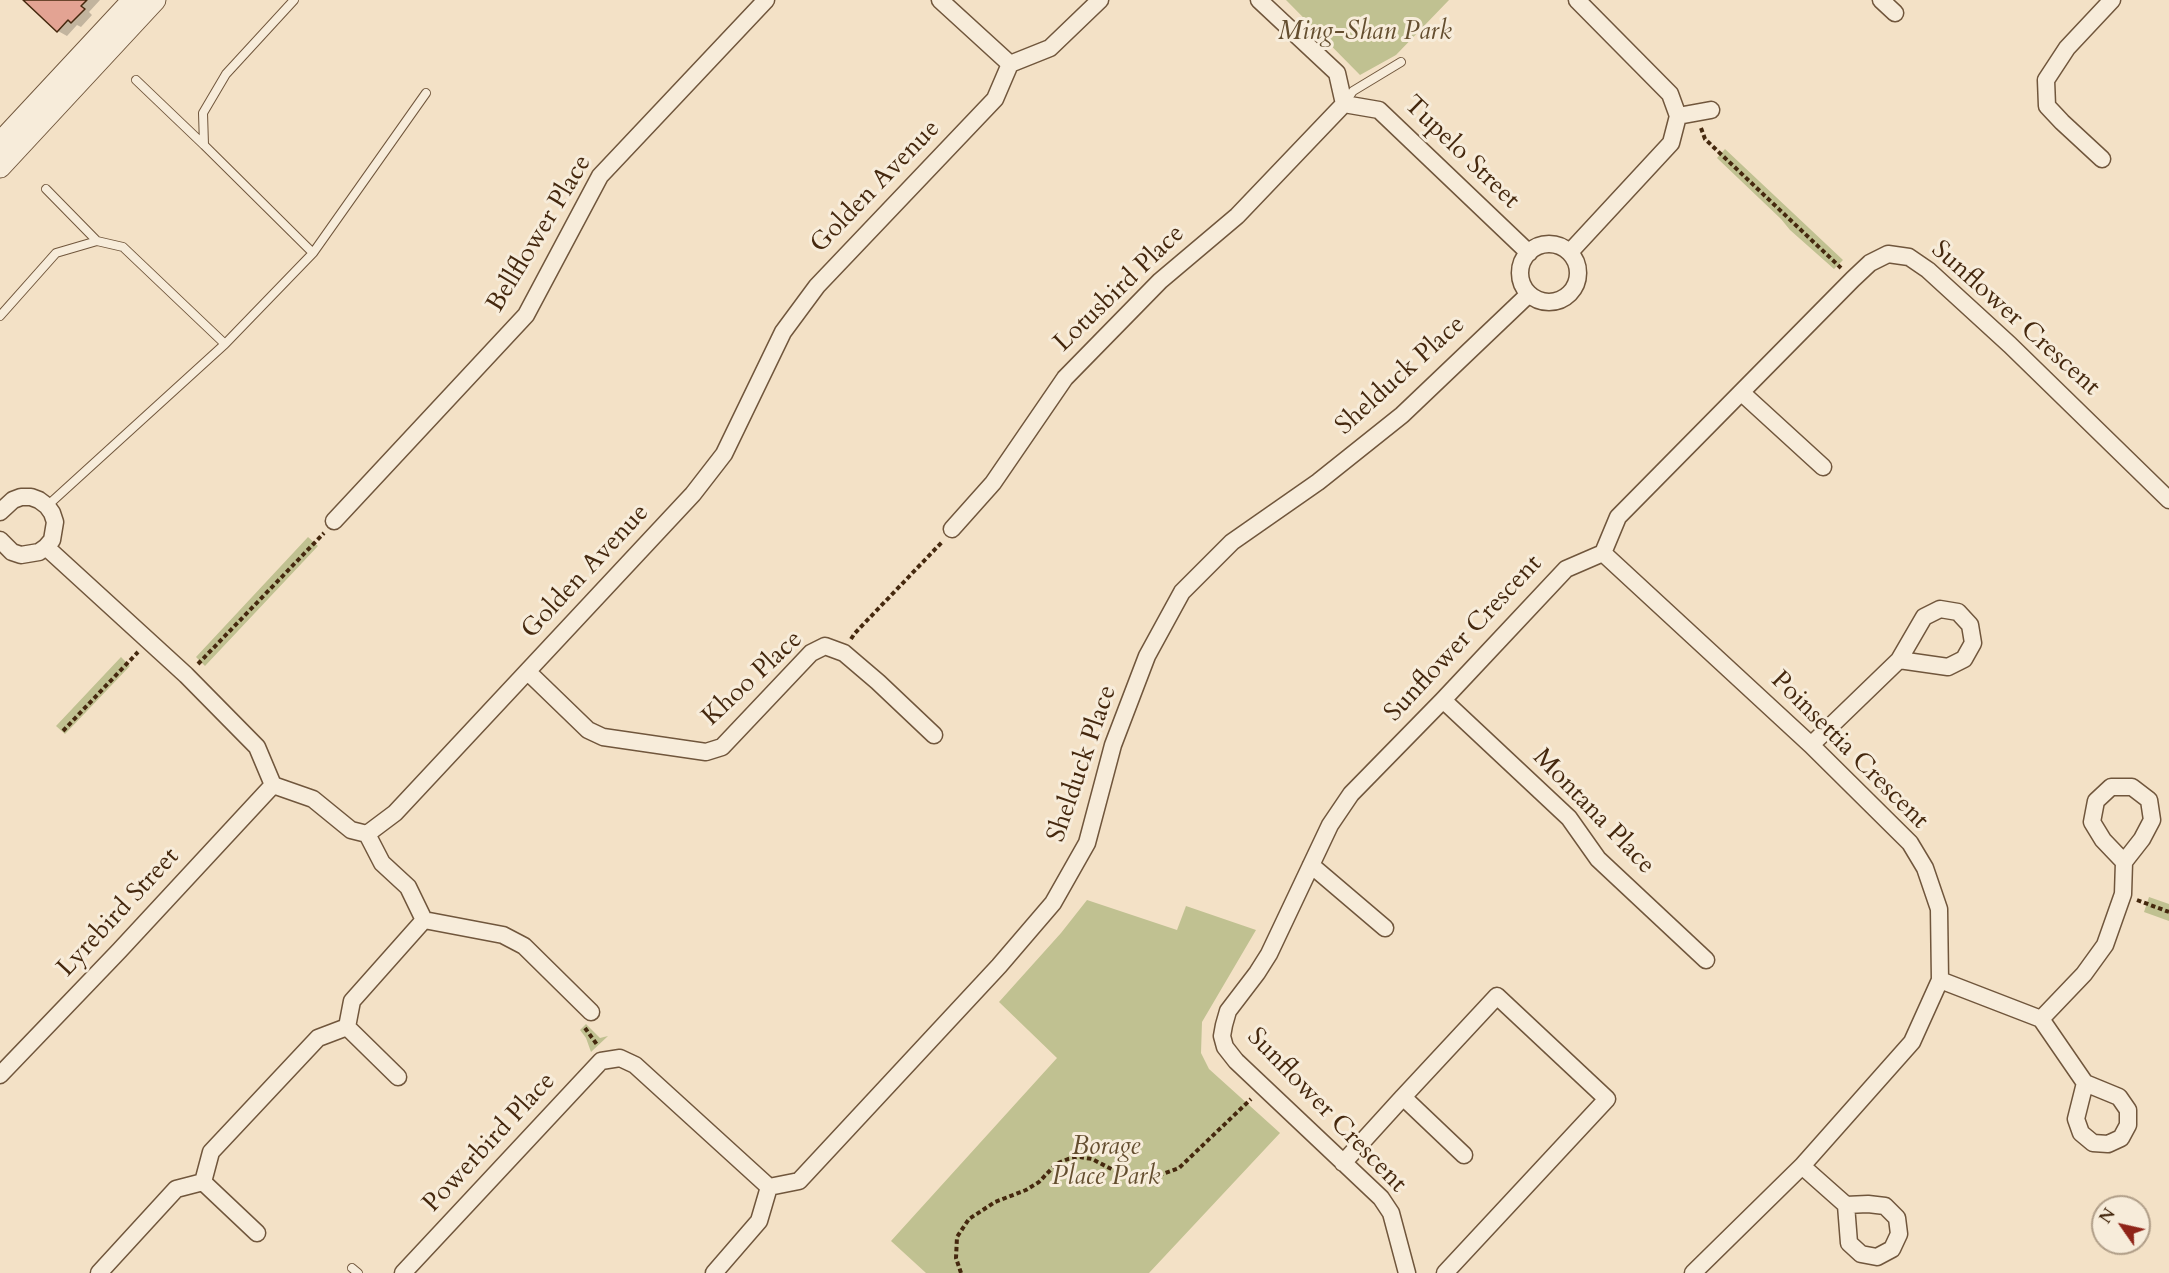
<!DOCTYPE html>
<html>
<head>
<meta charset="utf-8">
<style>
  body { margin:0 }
  #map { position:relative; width:2169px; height:1273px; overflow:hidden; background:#f3e1c6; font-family:Cardo,serif }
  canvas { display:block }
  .north { position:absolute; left:2091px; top:1195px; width:60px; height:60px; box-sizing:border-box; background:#f7ecda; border:2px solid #b09e88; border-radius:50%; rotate:304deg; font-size:16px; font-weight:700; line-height:24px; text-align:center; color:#45280e }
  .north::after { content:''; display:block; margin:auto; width:21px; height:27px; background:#8f2418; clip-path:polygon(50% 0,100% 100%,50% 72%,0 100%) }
</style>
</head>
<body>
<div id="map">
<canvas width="2169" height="1273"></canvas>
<div class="north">N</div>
</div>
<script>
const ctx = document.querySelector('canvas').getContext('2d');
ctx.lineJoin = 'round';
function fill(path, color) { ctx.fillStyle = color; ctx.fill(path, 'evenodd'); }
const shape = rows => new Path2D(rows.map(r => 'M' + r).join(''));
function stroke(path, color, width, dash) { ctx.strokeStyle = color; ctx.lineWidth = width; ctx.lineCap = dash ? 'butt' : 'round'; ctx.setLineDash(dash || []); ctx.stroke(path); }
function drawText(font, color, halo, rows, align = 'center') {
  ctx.font = font + ' Cardo,serif'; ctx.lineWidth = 6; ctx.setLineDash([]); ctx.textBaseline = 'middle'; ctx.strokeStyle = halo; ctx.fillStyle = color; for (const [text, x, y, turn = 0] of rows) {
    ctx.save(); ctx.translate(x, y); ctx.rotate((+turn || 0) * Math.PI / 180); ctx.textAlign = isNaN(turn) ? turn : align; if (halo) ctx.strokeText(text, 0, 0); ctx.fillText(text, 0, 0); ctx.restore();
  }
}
fill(shape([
  [1286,0,1449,0,1396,55,1360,75],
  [1725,149,1843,260,1834,269,1790,230,1781,219,1717,158],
  [308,537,318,546,205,666,196,657],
  [121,657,130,666,65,734,56,726],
  [2149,897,2169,904,2169,921,2144,912],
  [1087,900,1177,930,1186,906,1256,930,1202,1022,1201,1053,1209,1069,1280,1133,1149,1273,926,1273,891,1241,1057,1058,999,1002,1061,933],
  [586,1024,600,1038,608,1036,591,1052,586,1038,580,1030]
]), '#c0c191');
fill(shape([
  [25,0,100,0,89,12,92,15,81,27,77,25,67,36,58,31]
]), '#0003');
const building = shape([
  [23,0,87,0,81,6,85,9,71,23,68,20,57,32,23,0]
]);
fill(building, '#e3a393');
stroke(building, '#45280e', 1.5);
const service = shape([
  [294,0,226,74,203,113,204,145,313,253],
  [136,80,204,145],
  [1344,104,1353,91,1401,62],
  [46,189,97,241],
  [0,316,56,253,97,241,123,247,225,344],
  [47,506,225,344,313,253,426,93],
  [352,1268,358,1273]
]);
const minor = shape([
  [940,0,1010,64],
  [1259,0,1337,73,1344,104,1379,110,1529,253],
  [1881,0,1895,13],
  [1678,116,1711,110],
  [2102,159,2062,122,2047,106,2046,80,2067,48,2112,0],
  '1520 273a29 29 0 1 1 58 0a29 29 0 1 1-58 0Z',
  [1570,252,1671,143,1678,116,1670,94,1577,0],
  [1742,393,1823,467],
  [0,512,13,500,21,497,31,497,39,500,47,506,52,513,55,522,52,540,46,547,39,552,21,555,12,552,0,540],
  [334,521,526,315,600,176,766,0],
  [952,529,993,483,1065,378,1160,281,1237,216,1344,104],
  [46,547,186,675,257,747,273,785,313,799,351,830,367,834,395,813,693,494,724,454,783,332,817,286,995,99,1010,64,1050,48,1100,0],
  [1603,553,1811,745,1910,843,1925,868,1939,909,1940,980,1912,1042,1802,1166,1693,1273],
  [528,672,588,730,603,737,706,752,722,747,811,653,825,646,844,653,878,682,934,735],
  [1443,700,1569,818,1598,859,1706,960],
  [1811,745,1899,660,1924,617,1940,609,1958,612,1970,625,1973,643,1964,659,1948,667,1899,660],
  [367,834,382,863,408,887,424,920,503,935,524,946,591,1012],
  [1311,865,1385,928],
  [1940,980,2041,1019,2085,1083,2119,1097,2128,1110,2128,1125,2121,1138,2108,1144,2093,1143,2081,1133,2076,1119,2085,1083],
  [2041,1019,2084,974,2105,945,2123,894,2124,862,2142,839,2152,820,2149,800,2132,787,2111,787,2096,801,2092,822,2103,840,2124,862],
  [347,1027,398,1077],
  [0,1075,119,951,273,785],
  [1343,1163,1403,1097],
  [1802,1166,1846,1205,1868,1204,1885,1206,1897,1218,1899,1234,1892,1249,1877,1257,1861,1254,1849,1243,1846,1205],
  [203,1182,257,1233],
  [99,1273,176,1189,203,1182,211,1152,318,1038,347,1027,352,1001,424,920],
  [403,1273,601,1061,620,1058,635,1065,769,1187],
  [714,1273,759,1221,769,1187,799,1181,999,966,1053,903,1087,843,1113,745,1147,656,1182,592,1232,542,1318,482,1402,415,1529,294],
  [1407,1273,1391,1213,1381,1198,1236,1061,1225,1047,1222,1036,1224,1025,1228,1011,1257,973,1269,954,1330,825,1351,794,1443,700,1566,569,1603,553,1618,517,1853,279,1870,263,1888,254,1909,257,1928,270,2010,345,2169,500],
  [1445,1273,1607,1099,1497,996,1403,1097,1464,1155]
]);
const tertiary = shape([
  [0,143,133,0],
  [0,167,155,0]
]);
stroke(service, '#70563c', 10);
stroke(minor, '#70563c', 19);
stroke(tertiary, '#70563c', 23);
stroke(shape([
  [1701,128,1705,139,1841,268],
  [851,639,855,633,943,541],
  [198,664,324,533],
  [63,731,138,652],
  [2137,900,2169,912],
  [585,1028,598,1046],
  [961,1273,956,1258,957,1237,969,1219,995,1202,1026,1190,1039,1182,1056,1164,1068,1159,1080,1157,1092,1159,1117,1172,1139,1175,1160,1175,1179,1168,1251,1099]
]), '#45280e', 4, [4.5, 3]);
stroke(service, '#f7ecda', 8);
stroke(minor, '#f7ecda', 16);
stroke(tertiary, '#f7ecda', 21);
drawText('italic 26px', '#644e2f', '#f7ecda', [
  ["Ming-Shan Park",1365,33],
  ["Borage",1106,1148],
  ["Place Park",1106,1178]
]);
drawText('26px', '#45280e', '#f7ecda', [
  ["Tupelo Street",1461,153,44],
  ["Golden Avenue",876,187,-46],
  ["Bellflower Place",540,234,-59],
  ["Lotusbird Place",1120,289,-44],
  ["Sunflower Crescent",2015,319,42],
  ["Shelduck Place",1401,376,-42],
  ["Golden Avenue",586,572,-47],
  ["Sunflower Crescent",1464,639,-47],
  ["Khoo Place",753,679,-43],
  ["Poinsettia Crescent",1849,751,45],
  ["Shelduck Place",1083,764,-71],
  ["Montana Place",1593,812,46],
  ["Lyrebird Street",119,913,-47],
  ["Sunflower Crescent",1326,1111,46],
  ["Powerbird Place",490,1143,-47]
]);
</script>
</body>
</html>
